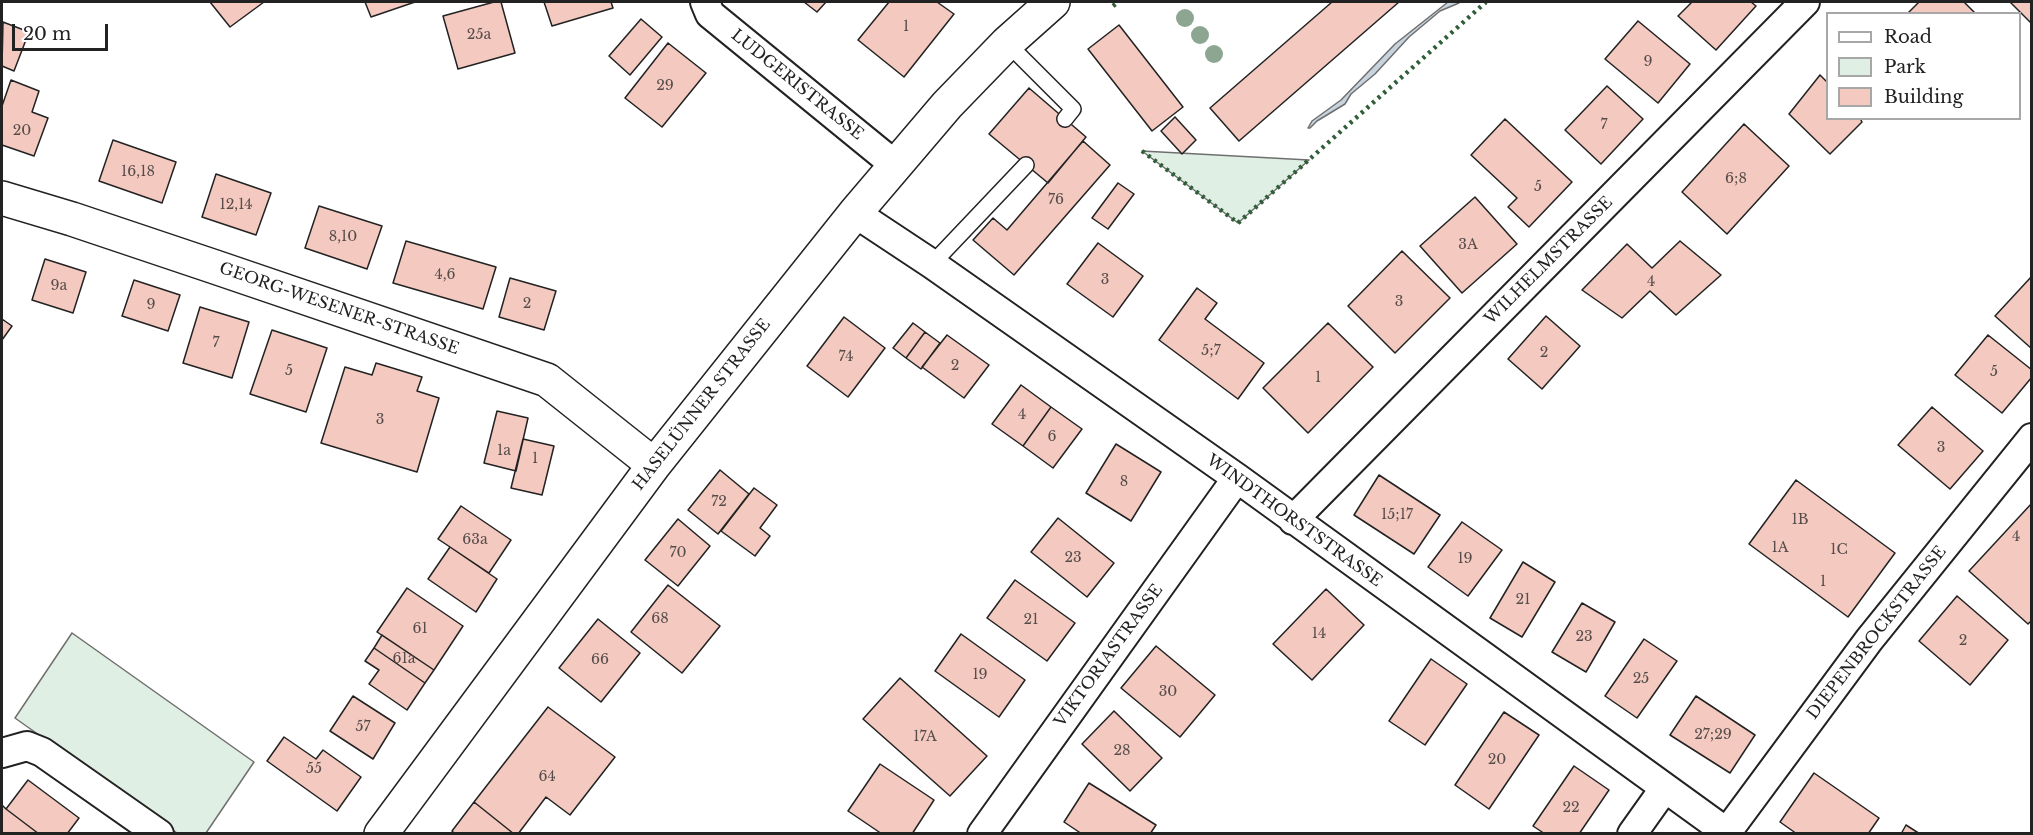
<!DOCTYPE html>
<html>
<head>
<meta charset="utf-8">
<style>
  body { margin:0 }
  #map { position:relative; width:2033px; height:835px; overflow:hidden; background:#fff; font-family:"Libre Baskerville",serif }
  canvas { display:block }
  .frame { position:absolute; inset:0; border:3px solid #222; pointer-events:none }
  .legend { position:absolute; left:1826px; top:12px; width:195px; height:108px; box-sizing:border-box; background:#fff; border:2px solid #a7a7a7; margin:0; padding:8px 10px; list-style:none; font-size:18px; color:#222 }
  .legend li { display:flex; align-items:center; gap:12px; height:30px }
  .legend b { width:30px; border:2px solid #a7a7a7 }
  .scale { position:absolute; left:12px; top:24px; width:96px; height:27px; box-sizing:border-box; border:3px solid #222; border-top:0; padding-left:8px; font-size:18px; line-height:21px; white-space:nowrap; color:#222; -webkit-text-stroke:4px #fff; paint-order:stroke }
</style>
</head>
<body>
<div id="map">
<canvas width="2033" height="835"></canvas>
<div class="frame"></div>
<ul class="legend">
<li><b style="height:8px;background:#fff"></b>Road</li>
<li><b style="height:16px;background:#e0efe3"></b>Park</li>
<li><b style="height:16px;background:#f3c9c0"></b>Building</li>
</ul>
<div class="scale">20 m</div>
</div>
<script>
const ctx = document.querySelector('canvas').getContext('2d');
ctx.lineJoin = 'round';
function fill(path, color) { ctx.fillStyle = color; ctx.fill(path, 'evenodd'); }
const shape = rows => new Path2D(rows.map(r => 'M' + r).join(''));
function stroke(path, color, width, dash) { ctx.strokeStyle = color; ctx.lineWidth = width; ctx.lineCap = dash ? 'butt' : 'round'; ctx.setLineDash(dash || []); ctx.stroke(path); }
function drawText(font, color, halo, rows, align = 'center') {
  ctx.font = font + ' "Libre Baskerville",serif'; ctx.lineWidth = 4.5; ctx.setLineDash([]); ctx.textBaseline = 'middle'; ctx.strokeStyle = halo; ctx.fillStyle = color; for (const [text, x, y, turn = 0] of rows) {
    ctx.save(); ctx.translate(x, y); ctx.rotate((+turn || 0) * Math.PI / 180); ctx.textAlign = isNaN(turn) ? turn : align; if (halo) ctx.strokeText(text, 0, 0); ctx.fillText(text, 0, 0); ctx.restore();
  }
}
const green = shape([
  [1142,151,1309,160,1238,223,1142,151],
  [72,633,254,762,206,833,177,833,15,718,72,633]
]);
fill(green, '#e0efe3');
stroke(green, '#6f6f6f', 1.5);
const water = shape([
  [1448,2,1459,2,1459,3,1440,11,1409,37,1375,74,1351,94,1345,104,1317,121,1310,128,1308,128,1312,121,1341,100,1395,44,1448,2]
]);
fill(water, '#c7d3dd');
stroke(water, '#6f6f6f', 1.5);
const building = shape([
  [210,2,264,2,230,27,210,2],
  [365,2,415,2,371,17,365,2],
  [494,2,501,2,515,53,458,69,443,16,494,2],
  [544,2,611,2,613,8,552,26,544,2],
  [804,2,826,2,817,12,804,2],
  [889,2,937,2,954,14,904,77,858,40,889,2],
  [1332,2,1399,2,1239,141,1210,108,1332,2],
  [1692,2,1751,2,1756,6,1716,50,1678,16,1692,2],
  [1919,2,1964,2,1976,14,1907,14,1919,2],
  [2010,2,2032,2,2032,24,2010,2],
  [641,19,662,37,630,75,609,56,641,19],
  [1638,21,1690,64,1658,103,1605,59,1638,21],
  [3,22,29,32,14,71,2,66,3,22],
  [1119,25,1183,107,1152,131,1088,49,1119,25],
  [668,43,706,73,662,127,625,98,668,43],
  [1820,75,1828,83,1828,118,1860,118,1862,122,1830,154,1789,114,1820,75],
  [11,80,39,91,32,112,48,118,34,156,2,145,2,106,11,80],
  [1607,86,1643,119,1601,164,1565,130,1607,86],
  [1029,88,1086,137,1048,183,989,134,1029,88],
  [1175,117,1196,140,1182,154,1161,131,1175,117],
  [1505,119,1572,182,1529,227,1508,207,1517,198,1471,155,1505,119],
  [1744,124,1789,166,1727,234,1682,192,1744,124],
  [113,140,176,162,162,203,99,181,113,140],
  [1083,141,1110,165,1014,275,973,240,993,218,1007,230,1083,141],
  [216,174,271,193,256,235,202,217,216,174],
  [1118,183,1134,194,1108,229,1092,218,1118,183],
  [1475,197,1517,244,1462,293,1420,246,1475,197],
  [319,206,382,226,367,269,305,248,319,206],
  [406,241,496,267,483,309,393,283,406,241],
  [1680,241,1721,275,1676,315,1650,291,1622,318,1582,290,1627,244,1652,268,1680,241],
  [1098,243,1143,276,1113,317,1067,284,1098,243],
  [1402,251,1450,298,1395,353,1348,306,1402,251],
  [45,259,86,272,73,313,32,300,45,259],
  [2032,276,2032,349,1995,316,2032,276],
  [510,278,556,291,544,330,499,317,510,278],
  [134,280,180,295,168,331,122,316,134,280],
  [1197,288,1217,303,1205,319,1264,363,1238,399,1159,340,1197,288],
  [200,307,249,322,232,378,183,363,200,307],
  [1546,316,1580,346,1542,389,1508,359,1546,316],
  [844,317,885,348,848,397,807,366,844,317],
  [2,319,12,326,2,340,2,319],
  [913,323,925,332,906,358,893,348,913,323],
  [1328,323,1373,367,1308,433,1263,388,1328,323],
  [272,330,327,348,306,412,250,394,272,330],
  [925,332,940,343,921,369,906,358,925,332],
  [947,335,989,365,964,398,922,367,947,335],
  [1988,335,2032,370,2032,377,2002,413,1955,375,1988,335],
  [376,363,422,377,417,391,439,398,417,472,321,443,345,367,372,375,376,363],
  [1021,385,1051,407,1023,446,992,424,1021,385],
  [1051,407,1082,429,1053,468,1023,446,1051,407],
  [1932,407,1983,451,1950,489,1898,445,1932,407],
  [497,411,528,418,516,471,484,463,497,411],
  [523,439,554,446,542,495,511,488,523,439],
  [1116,444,1161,472,1131,521,1086,493,1116,444],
  [720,470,749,494,718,534,688,510,720,470],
  [1379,475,1440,515,1414,554,1354,515,1379,475],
  [1796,480,1895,553,1848,617,1749,544,1796,480],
  [754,488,777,505,760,528,770,536,755,556,721,531,754,488],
  [2032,503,2032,620,2028,624,1969,571,2032,503],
  [461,506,511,540,489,573,438,539,461,506],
  [1058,518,1114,563,1087,597,1031,552,1058,518],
  [678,519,710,546,678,586,645,560,678,519],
  [1462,522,1502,550,1468,596,1428,567,1462,522],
  [450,547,497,579,476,612,428,579,450,547],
  [1523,562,1555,582,1522,637,1490,618,1523,562],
  [1015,580,1075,623,1047,661,987,618,1015,580],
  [668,585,720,626,682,673,631,632,668,585],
  [407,588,463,626,434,670,377,632,407,588],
  [1326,589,1364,625,1312,680,1273,644,1326,589],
  [1957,596,2008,640,1970,685,1919,641,1957,596],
  [1582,603,1615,622,1586,672,1552,652,1582,603],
  [598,619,640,653,601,702,559,668,598,619],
  [961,634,1025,680,999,717,935,671,961,634],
  [382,635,434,670,425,683,374,648,382,635],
  [1644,639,1677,661,1637,718,1605,696,1644,639],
  [1156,646,1215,695,1180,737,1121,688,1156,646],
  [374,648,425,683,407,710,369,684,379,670,365,661,374,648],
  [1431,659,1467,684,1425,745,1389,721,1431,659],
  [900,678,987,756,950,796,863,719,900,678],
  [353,696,395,723,373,759,330,731,353,696],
  [1696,696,1755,735,1730,773,1670,735,1696,696],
  [548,707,615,757,570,815,546,797,518,834,514,834,474,802,548,707],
  [1114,711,1162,758,1130,791,1082,744,1114,711],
  [1504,712,1539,735,1489,809,1455,785,1504,712],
  [284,737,316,759,323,750,361,777,337,811,267,761,284,737],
  [880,764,934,800,912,834,882,834,848,811,880,764],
  [1574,766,1609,790,1579,834,1545,834,1533,826,1574,766],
  [1814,773,1879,818,1868,834,1797,834,1780,822,1814,773],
  [28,780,79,818,67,834,39,834,6,809,28,780],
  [1089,783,1156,825,1150,834,1082,834,1064,822,1089,783],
  [474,802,514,834,455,834,452,831,474,802],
  [2,805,6,809,39,834,2,834,2,805],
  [1906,825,1920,834,1901,834,1906,825]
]);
fill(building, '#f3c9c0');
stroke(building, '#222', 1.5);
const service = shape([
  [1007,43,1073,109,1065,119],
  [932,264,1026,165]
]);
const minor = shape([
  [705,2,710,14,895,165],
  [855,213,932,264,1237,478,1729,834],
  [1293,520,1805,2],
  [2,753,27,746,42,752,159,834],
  [1727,832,1869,640,2032,438],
  [982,834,1237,478],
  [1632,834,1664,789]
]);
const tertiary = shape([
  [2,198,72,219,215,267,547,380,654,465],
  [381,834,654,465,855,213,947,105,1007,43,1053,2]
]);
stroke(service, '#222', 18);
stroke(minor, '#222', 32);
stroke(tertiary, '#222', 36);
stroke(service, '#fff', 15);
stroke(minor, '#fff', 28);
stroke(tertiary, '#fff', 33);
stroke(shape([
  [1113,6,1118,2],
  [1142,151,1238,223,1486,2]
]), '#2f5e38', 4.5, [3, 4.5]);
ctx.fillStyle = '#8da692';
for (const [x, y] of [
  [1185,18],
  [1200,35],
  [1214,54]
]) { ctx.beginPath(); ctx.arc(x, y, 9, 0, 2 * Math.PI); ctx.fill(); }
drawText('14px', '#564c4a', null, [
  ["1",906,27],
  ["25a",479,35],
  ["9",1648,62],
  ["29",665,86],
  ["7",1604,125],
  ["20",22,131],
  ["16,18",138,172],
  ["6;8",1736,179],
  ["5",1538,187],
  ["76",1056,200],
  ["12,14",236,205],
  ["8,10",343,237],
  ["3A",1468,245],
  ["4,6",445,275],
  ["3",1105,280],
  ["4",1651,282],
  ["9a",59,286],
  ["3",1399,302],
  ["2",527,304],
  ["9",151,305],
  ["7",216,343],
  ["5;7",1211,351],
  ["2",1544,353],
  ["74",846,357],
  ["2",955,366],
  ["5",289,371],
  ["5",1994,372],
  ["1",1318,378],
  ["4",1022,415],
  ["3",380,420],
  ["6",1052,437],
  ["3",1941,448],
  ["1a",504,451],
  ["1",535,459],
  ["8",1124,482],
  ["72",719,502],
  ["15;17",1397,515],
  ["1B",1800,520],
  ["4",2016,537],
  ["63a",475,540],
  ["1A",1780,548],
  ["1C",1839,550],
  ["70",678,553],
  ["23",1073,558],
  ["19",1465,559],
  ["1",1823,582],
  ["21",1523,600],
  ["68",660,619],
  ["21",1031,620],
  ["61",420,629],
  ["14",1319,634],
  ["23",1584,637],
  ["2",1963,641],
  ["61a",404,659],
  ["66",600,660],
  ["19",980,675],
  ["25",1641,679],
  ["30",1168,692],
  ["57",363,727],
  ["27;29",1713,735],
  ["17A",925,737],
  ["28",1122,751],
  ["20",1497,760],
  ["55",314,769],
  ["64",547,777],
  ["22",1571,808]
]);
drawText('16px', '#222', '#fff', [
  ["LUDGERISTRASSE",797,85,39],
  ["WILHELMSTRASSE",1549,261,-45],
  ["GEORG-WESENER-STRASSE",339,309,19],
  ["HASELÜNNER STRASSE",702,405,-52],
  ["WINDTHORSTSTRASSE",1294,521,36],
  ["DIEPENBROCKSTRASSE",1877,633,-52],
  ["VIKTORIASTRASSE",1109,656,-54]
]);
</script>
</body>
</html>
